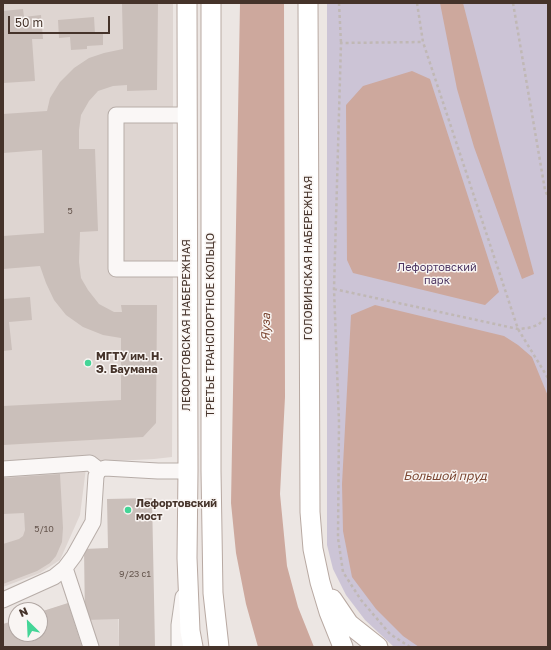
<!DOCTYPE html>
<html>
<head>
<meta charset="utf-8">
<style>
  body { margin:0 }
  #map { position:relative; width:551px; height:650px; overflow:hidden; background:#ece6e3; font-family:"Golos Text",sans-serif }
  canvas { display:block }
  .frame { position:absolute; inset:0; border:4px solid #45332a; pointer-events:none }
  .north { position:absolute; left:8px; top:602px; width:40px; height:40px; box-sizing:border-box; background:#f9f5f3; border:1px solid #b1a7a3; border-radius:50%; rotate:336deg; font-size:11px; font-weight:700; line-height:16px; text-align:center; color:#45332a }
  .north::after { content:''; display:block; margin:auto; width:14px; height:18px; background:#44d597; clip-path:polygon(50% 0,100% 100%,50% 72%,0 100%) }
  .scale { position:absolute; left:8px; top:16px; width:102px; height:18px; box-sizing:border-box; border:2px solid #45332a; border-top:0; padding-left:5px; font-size:12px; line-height:14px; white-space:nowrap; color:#45332a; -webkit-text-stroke:3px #f9f5f3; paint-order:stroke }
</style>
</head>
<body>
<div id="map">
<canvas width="551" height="650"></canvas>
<div class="frame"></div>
<div class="north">N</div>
<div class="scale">50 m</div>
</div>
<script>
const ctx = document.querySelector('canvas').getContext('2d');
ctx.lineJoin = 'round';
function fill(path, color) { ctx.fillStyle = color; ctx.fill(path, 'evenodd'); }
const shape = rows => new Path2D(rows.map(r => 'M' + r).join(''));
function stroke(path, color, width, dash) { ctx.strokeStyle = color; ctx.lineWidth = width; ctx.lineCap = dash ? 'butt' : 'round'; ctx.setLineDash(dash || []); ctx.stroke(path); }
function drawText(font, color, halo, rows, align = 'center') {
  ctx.font = font + ' "Golos Text",sans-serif'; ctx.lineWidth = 3; ctx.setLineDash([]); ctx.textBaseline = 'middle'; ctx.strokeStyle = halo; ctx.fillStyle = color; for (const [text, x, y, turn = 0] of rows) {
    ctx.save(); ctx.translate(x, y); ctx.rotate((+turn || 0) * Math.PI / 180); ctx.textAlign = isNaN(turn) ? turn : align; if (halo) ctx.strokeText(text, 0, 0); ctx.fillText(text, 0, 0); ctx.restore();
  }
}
fill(shape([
  [3,3,173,3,173,269,172,457,154,459,94,462,86,468,80,515,60,560,40,573,3,587],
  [118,600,119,647,3,647,3,624,16,634,40,634,40,612,76,601]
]), '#ded5d1');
fill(shape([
  [327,3,548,3,548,647,394,647,365,620,346,595,333,569,327,545]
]), '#ccc4d6');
fill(shape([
  [240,3,284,3,285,397,280,494,287,566,298,607,314,647,258,647,246,604,236,553,231,503],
  [440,3,463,3,496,131,534,274,522,279,474,147,457,89],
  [412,71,430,79,499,292,485,305,353,273,347,260,346,105,363,86],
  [375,305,504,336,518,345,532,357,548,396,548,647,419,647,403,636,376,609,352,577,343,531,342,484,351,315]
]), '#cda89d');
fill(shape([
  [122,3,158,3,157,90,127,91,127,85,113,86,98,91,89,101,81,115,79,130,79,149,95,149,98,231,80,232,79,262,81,278,88,290,99,304,114,312,122,312,121,305,157,305,156,423,143,437,3,445,3,406,121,400,121,338,103,335,83,327,66,315,54,300,46,283,40,266,3,269,3,236,44,233,42,150,3,153,3,114,47,111,50,98,60,82,74,68,89,58,104,53,123,49],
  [23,9,24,17,41,15,43,39,32,39,35,81,3,83,3,11],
  [94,17,95,34,103,33,103,45,87,46,87,49,71,50,70,37,59,38,58,20],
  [30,297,32,320,9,322,12,350,3,351,3,299],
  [60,474,63,528,62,542,56,556,50,563,37,571,3,584,3,544,19,539,23,536,25,530,24,513,3,514,3,478],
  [152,498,155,647,119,647,119,619,85,620,84,549,108,548,107,499],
  [68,603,82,647,3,647,3,624,16,620,16,634,40,634,40,612]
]), '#cabfba');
const minor = shape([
  [187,115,116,115,116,269,187,269],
  [3,469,90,463,99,470],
  [65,568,91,647],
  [3,600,54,577,65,568,74,556,93,522,96,476,99,470,105,468,158,471,188,471],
  [179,647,179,625,183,597]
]);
const major = shape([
  [187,3,188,471,187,558,190,631,193,647],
  [211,3,211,471,213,593,219,647],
  [308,3,310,512,313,549,320,582,329,612,343,647],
  [332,599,349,624,378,647]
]);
stroke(minor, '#b7ada8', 17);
stroke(major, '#b8a9a2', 21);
stroke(shape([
  [339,3,341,43],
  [417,3,423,42,518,329,548,378],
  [513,3,545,190,548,197],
  [334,289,518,329,528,328,538,325,548,315],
  [410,647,390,634,361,600,343,572,338,538,339,422,334,289,341,43,423,42]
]), '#c0b8b5', 2.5, [3, 3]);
stroke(minor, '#faf7f6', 15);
stroke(major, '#fff', 19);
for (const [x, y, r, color] of [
  [88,363,4,"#44d597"],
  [128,510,4,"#44d597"]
]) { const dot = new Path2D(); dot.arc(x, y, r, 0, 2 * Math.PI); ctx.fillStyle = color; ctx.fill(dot); stroke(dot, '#f9f5f3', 1.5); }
drawText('9px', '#66564e', null, [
  ["5",70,211],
  ["5/10",44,529],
  ["9/23 с1",135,574]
]);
drawText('11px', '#45332a', '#f9f5f3', [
  ["ГОЛОВИНСКАЯ НАБЕРЕЖНАЯ",309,258,-90],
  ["ЛЕФОРТОВСКАЯ НАБЕРЕЖНАЯ",187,325,-90],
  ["ТРЕТЬЕ ТРАНСПОРТНОЕ КОЛЬЦО",211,325,-90]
]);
drawText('11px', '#4d3662', '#f9f5f3', [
  ["Лефортовский",437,268],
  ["парк",437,281]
]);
drawText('bold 11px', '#45332a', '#f9f5f3', [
  ["МГТУ им. Н.",96,357],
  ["Э. Баумана",96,370],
  ["Лефортовский",136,504],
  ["мост",136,517]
], 'left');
drawText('italic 12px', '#7b4632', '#f9f5f3', [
  ["Яуза",266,327,-89],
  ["Большой пруд",445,476]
]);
</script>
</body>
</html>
